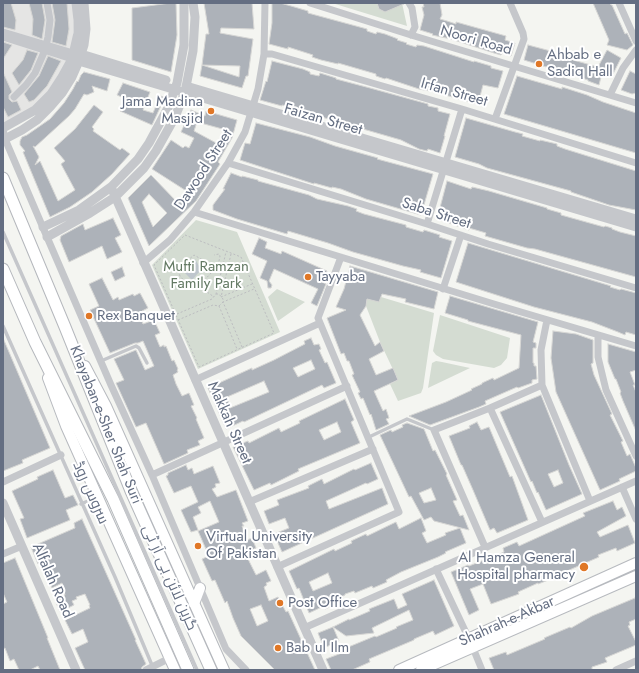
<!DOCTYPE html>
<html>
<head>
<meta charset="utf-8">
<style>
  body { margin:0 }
  #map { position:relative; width:639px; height:673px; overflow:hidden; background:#f4f5f1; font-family:Jost,sans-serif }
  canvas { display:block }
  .frame { position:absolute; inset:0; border:4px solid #646e82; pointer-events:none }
</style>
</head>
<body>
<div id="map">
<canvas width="639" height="673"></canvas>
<div class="frame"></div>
</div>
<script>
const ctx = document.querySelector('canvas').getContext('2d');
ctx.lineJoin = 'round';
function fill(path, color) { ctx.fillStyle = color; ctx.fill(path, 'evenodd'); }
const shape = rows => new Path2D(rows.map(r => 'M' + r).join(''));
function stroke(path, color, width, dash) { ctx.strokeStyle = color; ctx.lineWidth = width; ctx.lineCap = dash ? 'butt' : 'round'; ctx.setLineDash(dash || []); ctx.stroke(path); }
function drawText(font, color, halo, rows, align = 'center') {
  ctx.font = font + ' Jost,Cairo,sans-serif'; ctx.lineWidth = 4; ctx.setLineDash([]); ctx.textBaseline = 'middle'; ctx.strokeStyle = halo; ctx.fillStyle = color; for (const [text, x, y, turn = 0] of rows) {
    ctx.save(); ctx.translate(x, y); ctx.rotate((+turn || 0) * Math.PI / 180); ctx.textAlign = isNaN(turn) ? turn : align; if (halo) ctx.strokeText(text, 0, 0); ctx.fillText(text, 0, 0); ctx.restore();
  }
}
fill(shape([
  [3,3,72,3,74,14,73,44,70,56,40,104,3,132]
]), '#e5e5e4');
fill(shape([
  [332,3,402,3,407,26],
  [196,220,237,232,280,332,198,369,152,265],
  [277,289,305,302,278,321,268,297],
  [381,297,434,313,423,388,421,393,398,401,390,384,398,380,380,342,366,306,367,299],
  [440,315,510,338,507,358,501,365,494,368,443,359,436,355,433,351],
  [436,361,442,362,470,368,428,388,432,363]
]), '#d4dcd2');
fill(shape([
  [195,259,199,266,204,269,200,271,192,280,182,270,191,264]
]), '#bfc6cd');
const building = shape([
  [3,3,11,3,16,20,15,30,3,27,3,3],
  [29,3,42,3,45,20,42,39,32,35,33,19,29,3],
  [52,3,67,3,69,29,66,46,52,42,55,20,52,3],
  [171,3,176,3,177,35,171,72,132,60,132,8,171,3],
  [204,3,252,3,254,29,221,28,220,33,253,39,248,76,246,76,242,88,200,76,202,65,239,77,240,66,202,65,206,34,209,34,204,3],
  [272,3,280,3,291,6,308,11,308,13,367,29,367,31,376,34,377,32,385,34,398,39,397,40,407,43,406,44,416,47,417,45,424,46,474,62,474,61,491,66,491,68,503,71,498,88,483,85,478,104,470,102,445,95,446,94,419,89,386,78,385,79,376,76,376,74,338,63,338,64,321,60,312,57,313,55,288,47,288,49,269,44,272,23,272,3],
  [377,3,404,3,404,4,385,12,379,9,377,3],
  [423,3,440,3,442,15,440,19,447,21,456,24,456,22,506,36,505,40,515,43,511,56,502,53,501,55,494,53,451,39,432,35,433,34,420,30,424,15,422,7,424,7,423,3],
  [593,3,610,3,611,5,612,5,625,34,627,33,633,45,627,50,607,45,609,40,593,3],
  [3,42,12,45,3,59,3,42],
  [528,45,573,57,573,60,598,67,607,50,621,58,613,74,603,69,599,85,588,81,588,80,524,60,528,45],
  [27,50,38,53,31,70,19,85,12,73,23,60,27,50],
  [48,56,61,61,47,86,34,100,29,102,24,94,39,76,48,56],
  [272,61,303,69,310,72,310,74,319,76,320,73,336,78,336,79,370,88,428,104,428,106,438,108,438,111,450,114,444,136,445,136,440,153,428,149,427,151,419,149,401,140,325,118,291,106,291,107,282,105,282,106,260,100,266,81,267,82,272,61],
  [630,71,636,74,636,93,632,94,621,90,630,71],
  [3,72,12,92,9,95,9,99,12,102,17,101,21,110,8,117,3,107,3,72],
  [84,72,110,79,107,91,92,86,94,92,87,95,84,94,75,109,69,116,35,147,33,146,39,157,35,165,40,161,58,201,75,190,61,164,65,161,54,148,75,129,94,105,103,112,92,127,94,129,93,131,120,150,122,148,130,154,112,174,92,192,70,207,50,217,23,152,25,151,20,145,20,141,22,137,27,135,50,119,64,103,73,89,77,81,78,82,81,75,84,72],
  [517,76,562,89,562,87,587,95,603,102,636,113,636,153,504,114,517,76],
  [123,83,150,92,143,110,153,113,160,96,165,97,152,125,120,111,126,99,117,95,123,83],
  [191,110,205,116,206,111,237,120,232,138,218,162,220,164,196,201,149,246,128,198,151,175,177,202,188,192,152,169,171,140,183,148,185,146,189,148,194,138,181,132,191,110],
  [197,122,226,130,218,144,194,131,197,122],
  [149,194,167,213,153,227,142,202,149,194],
  [466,118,515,132,523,134,522,136,540,141,540,140,557,144,557,146,565,149,636,171,636,210,609,205,571,192,571,191,487,168,479,164,455,157,466,118],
  [256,123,310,137,335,146,378,158,377,159,433,174,421,215,366,199,341,189,332,187,332,188,314,183,314,184,240,160,245,143,250,144,256,123],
  [231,173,242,177,242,176,258,180,258,181,309,195,317,199,348,206,357,209,356,211,364,214,406,225,406,227,423,232,424,230,440,235,439,237,452,241,441,278,420,272,421,270,403,266,353,252,328,243,288,231,287,234,237,219,213,210,213,205,225,189,223,189,231,173],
  [447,181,471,189,472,187,489,191,547,208,547,209,561,213,561,215,604,227,605,226,612,228,612,229,620,232,636,236,636,277,535,249,527,248,485,236,486,233,469,228,469,230,437,219,447,181],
  [113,218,121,235,115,238,122,252,107,259,102,246,69,262,60,240,61,236,83,224,85,230,113,218],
  [259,238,267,242,265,248,281,254,282,251,327,271,322,282,326,284,317,306,311,303,318,289,274,269,269,281,272,285,271,288,268,288,267,281,260,278,267,261,252,254,259,238],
  [468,243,611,286,610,287,620,290,621,289,636,293,636,335,626,332,625,335,618,332,592,322,534,307,456,282,468,243],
  [350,266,438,292,434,309,405,302,406,299,382,294,379,302,367,299,366,306,360,315,375,346,380,342,384,351,369,359,376,375,393,368,398,380,374,391,383,411,386,409,389,418,386,419,389,424,376,430,371,414,370,415,363,398,361,399,358,393,360,392,352,375,354,374,349,361,347,361,344,353,341,354,327,318,346,310,336,307,344,289,350,266],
  [122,267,125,276,115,281,111,272,122,267],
  [102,278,113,300,118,297,119,300,133,294,134,296,140,293,148,308,142,311,143,313,139,314,143,324,154,320,160,333,155,335,160,347,164,345,164,347,166,346,172,361,174,360,178,369,177,370,178,372,173,375,176,384,182,396,189,393,194,405,191,406,197,418,196,419,204,438,198,441,200,445,187,450,188,453,164,464,146,423,136,427,116,383,124,380,114,359,136,350,145,370,154,366,143,341,138,343,135,343,110,353,90,310,99,306,89,284,102,278],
  [450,296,538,322,533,342,536,343,536,348,533,348,533,363,534,363,534,366,536,366,537,379,532,380,532,383,518,388,517,387,485,401,486,404,479,407,430,425,409,416,446,402,472,390,471,389,482,384,482,383,493,378,494,380,519,368,521,335,468,321,468,320,445,313,450,296],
  [553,331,576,334,593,340,593,363,591,364,594,375,612,414,610,415,623,441,621,442,627,456,630,454,636,468,636,471,619,479,620,481,600,490,556,392,551,358,553,331],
  [3,338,50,448,22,460,23,463,3,471,3,338],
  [311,338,314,345,319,344,321,349,319,350,325,363,327,362,336,383,324,388,322,385,244,422,243,421,226,429,208,388,252,368,252,370,274,360,305,344,304,341,311,338],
  [311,360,315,369,298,377,293,368,311,360],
  [264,381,269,392,230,408,227,397,264,381],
  [608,344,636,352,636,370,630,372,635,385,633,385,636,392,636,431,623,401,620,393,621,392,616,379,615,379,608,362,608,344],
  [541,395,569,465,582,494,546,510,538,492,537,493,532,481,531,482,500,412,541,395],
  [558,470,563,483,554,487,548,474,558,470],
  [345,399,354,420,351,422,360,443,298,469,299,471,271,485,270,483,254,490,233,447,248,441,249,443,279,428,281,432,300,423,299,421,345,399],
  [337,422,341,432,324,440,319,430,337,422],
  [477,422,481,430,489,427,510,477,512,476,528,520,497,533,494,528,490,530,473,490,462,465,461,465,449,436,470,428,469,426,477,422],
  [407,423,424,429,433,451,435,450,447,474,446,475,457,500,453,501,460,516,463,515,469,530,434,521,431,517,424,520,411,496,409,497,380,435,391,430,392,432,403,427,402,425,407,423],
  [431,488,436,500,424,503,419,493,431,488],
  [371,463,378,479,367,484,366,483,326,501,329,509,382,488,388,504,282,552,274,534,289,528,285,518,269,524,264,511,279,505,277,500,309,488,308,486,322,479,324,484,354,469,355,470,371,463],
  [186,465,188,470,192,468,194,474,213,466,220,483,215,484,216,487,212,489,217,497,236,490,248,521,242,523,244,526,242,526,247,540,252,538,256,548,245,553,256,575,266,570,271,581,266,583,267,585,264,587,269,601,278,597,286,612,288,611,315,670,275,670,241,636,233,618,227,601,225,603,215,580,212,581,202,559,209,556,198,531,219,522,210,501,198,507,201,513,193,517,198,530,191,532,181,510,198,502,191,486,174,493,166,476,168,475,168,473,186,465],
  [261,605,268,621,257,626,250,609,261,605],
  [53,470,65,498,73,495,78,505,66,510,70,520,27,538,20,519,24,518,12,491,38,479,37,477,53,470],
  [613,501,617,510,622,507,626,516,597,532,600,537,628,525,635,543,617,551,616,548,598,555,599,557,551,578,551,579,538,584,538,583,518,592,519,594,491,604,483,584,470,589,479,610,469,615,451,572,468,565,469,566,484,560,484,561,504,552,503,548,517,542,519,546,585,516,583,513,613,501],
  [421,518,426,531,422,533,427,543,446,535,445,533,460,528,466,543,445,552,446,553,438,557,401,572,386,580,387,582,373,588,372,586,355,593,354,591,345,594,345,595,335,600,337,604,325,609,324,606,309,613,299,588,297,589,289,571,334,549,335,551,352,543,351,541,366,534,367,536,396,522,399,529,421,518],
  [328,573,332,583,313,591,309,582,328,573],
  [82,519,136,640,135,640,146,664,142,667,141,670,85,670,75,648,88,642,83,629,72,634,65,620,90,608,89,605,90,605,85,594,76,597,77,599,72,601,74,605,60,612,55,600,65,595,62,583,52,588,41,563,38,564,31,547,75,528,74,523,82,519],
  [15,558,48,638,47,638,60,670,40,670,38,666,30,670,19,670,14,659,10,661,5,648,3,649,3,604,7,602,3,593,3,563,15,558],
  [434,580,454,626,435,635,433,631,414,639,414,640,369,659,370,662,352,670,331,670,326,659,347,651,346,648,375,636,376,637,397,628,396,627,413,620,409,610,372,628,374,633,346,636,333,627,349,619,349,620,370,611,369,609,394,599,398,609,407,605,402,594,434,580],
  [635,598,636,602,636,619,629,622,630,625,628,626,636,642,636,645,605,658,607,662,592,667,592,670,494,670,489,658,506,652,507,655,545,639,544,638,570,627,571,628,592,616,635,598],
  [333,627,339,641,324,648,318,633,333,627]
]);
fill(building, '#adb2b9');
stroke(building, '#d6d6d4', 1);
const secondary = shape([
  [85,366,106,406,224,670],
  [48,378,66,426,175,670],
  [194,604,200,588],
  [399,670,636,563],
  [421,670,636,576]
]);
const primary = shape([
  [3,178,65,327,131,491,211,670],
  [3,269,35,342,113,499,188,670]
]);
stroke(secondary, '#b7babf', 12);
stroke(primary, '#b5b8bd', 13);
stroke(shape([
  [185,235,241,257,274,333,199,367,154,265,185,235],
  [231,254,221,297,252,284],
  [212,271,219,261,220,256,219,254,214,255],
  [199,286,212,272,208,263,194,255,178,269,180,276,187,284,195,288,199,286,214,297],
  [216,294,219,294,223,299,223,302,219,306],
  [177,314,212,299,216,294,226,252],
  [178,320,213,305,219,306,237,349],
  [242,347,223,302,254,289]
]), '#bcbdc0', 1, [2, 2]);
stroke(shape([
  [3,232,197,670],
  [3,326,115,577,154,670],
  [101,361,136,346,139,348,147,363],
  [369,437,407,419,434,430],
  [81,504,97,497]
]), '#c5c7cb', 3.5);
stroke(shape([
  [310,3,411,35,636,103],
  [409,3,412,8,415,27,411,35],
  [619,3,636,41],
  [3,32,73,53],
  [3,37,72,59],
  [264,54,272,54,462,109,636,163],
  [610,95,623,68,636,50],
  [14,97,26,85,35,73,45,50,48,37,50,20,47,3],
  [495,119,524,39,523,33,510,3],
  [3,129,5,139,47,237,111,385,152,475,226,649,246,670],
  [228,163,427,224,488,244,636,288],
  [194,212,494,304,636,346],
  [427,224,462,109],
  [143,263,170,240,194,212,228,163,245,132,258,89,264,54,265,3],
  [443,289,461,235],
  [547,320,541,350,542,385,590,501],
  [598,335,598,357,606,390,636,456],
  [195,380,320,323],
  [490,408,542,522],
  [152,475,347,386],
  [3,482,61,455],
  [622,487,636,519],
  [249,502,373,449],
  [485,547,434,430,490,408,542,385],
  [3,554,22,546],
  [277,567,399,512,318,318,341,257],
  [436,569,469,639],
  [304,628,636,481],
  [473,648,482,670],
  [146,670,170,658],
  [616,670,636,661]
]), '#c5c7cb', 7);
stroke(shape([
  [73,53,81,54,166,80],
  [72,59,636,227],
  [186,86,636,219],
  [3,128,35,110,51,94,62,77,72,59,78,33,78,20,76,3],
  [3,140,22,130,37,120,50,107,62,93,72,77,79,61,84,45,86,29,84,3],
  [111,187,323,670],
  [43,227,79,210,111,187,138,159,149,143,168,108,177,83,184,45,184,3],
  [47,237,90,213,115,197,144,168,156,151,175,117,185,92,193,51,195,17,193,3],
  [3,503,76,670]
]), '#c5c7cb', 9);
stroke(secondary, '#fff', 10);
stroke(primary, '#fff', 11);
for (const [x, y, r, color] of [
  [539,64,4,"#e07726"],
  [211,111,4,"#e07726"],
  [308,277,4,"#e07726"],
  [89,316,4,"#e07726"],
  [198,546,4,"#e07726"],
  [584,567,5,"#e07726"],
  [280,603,4,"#e07726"],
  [278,648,4,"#e07726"]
]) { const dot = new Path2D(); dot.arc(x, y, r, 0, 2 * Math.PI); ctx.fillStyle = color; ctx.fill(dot); stroke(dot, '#fff', 1.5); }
drawText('15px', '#646e82', '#fff', [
  ["Noori Road",476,41,16],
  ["Irfan Street",454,93,16],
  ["Faizan Street",323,120,16],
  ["Dawood Street",204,170,-57],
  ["Saba Street",436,214,18],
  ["Makkah Street",229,423,66],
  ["Khayaban-e-Sher Shah Suri",105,425,68],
  ["سروس روڈ",90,493,66],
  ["گرین لائن بی آر ٹی",169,578,66],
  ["Alfalah Road",52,581,66],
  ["Shahrah-e-Akbar",507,622,-24]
]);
drawText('15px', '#646e82', '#fff', [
  ["Ahbab e",547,55],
  ["Sadiq Hall",547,72],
  ["Jama Madina",203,102,"right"],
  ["Masjid",203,119,"right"],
  ["Tayyaba",316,277],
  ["Rex Banquet",97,316],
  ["Virtual University",206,537],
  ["Of Pakistan",206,554],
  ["Al Hamza General",575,558,"right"],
  ["Hospital pharmacy",575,575,"right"],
  ["Post Office",288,603],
  ["Bab ul Ilm",286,648]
], 'left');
drawText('15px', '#637963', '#fff', [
  ["Mufti Ramzan",206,267],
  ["Family Park",206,284]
]);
</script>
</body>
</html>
